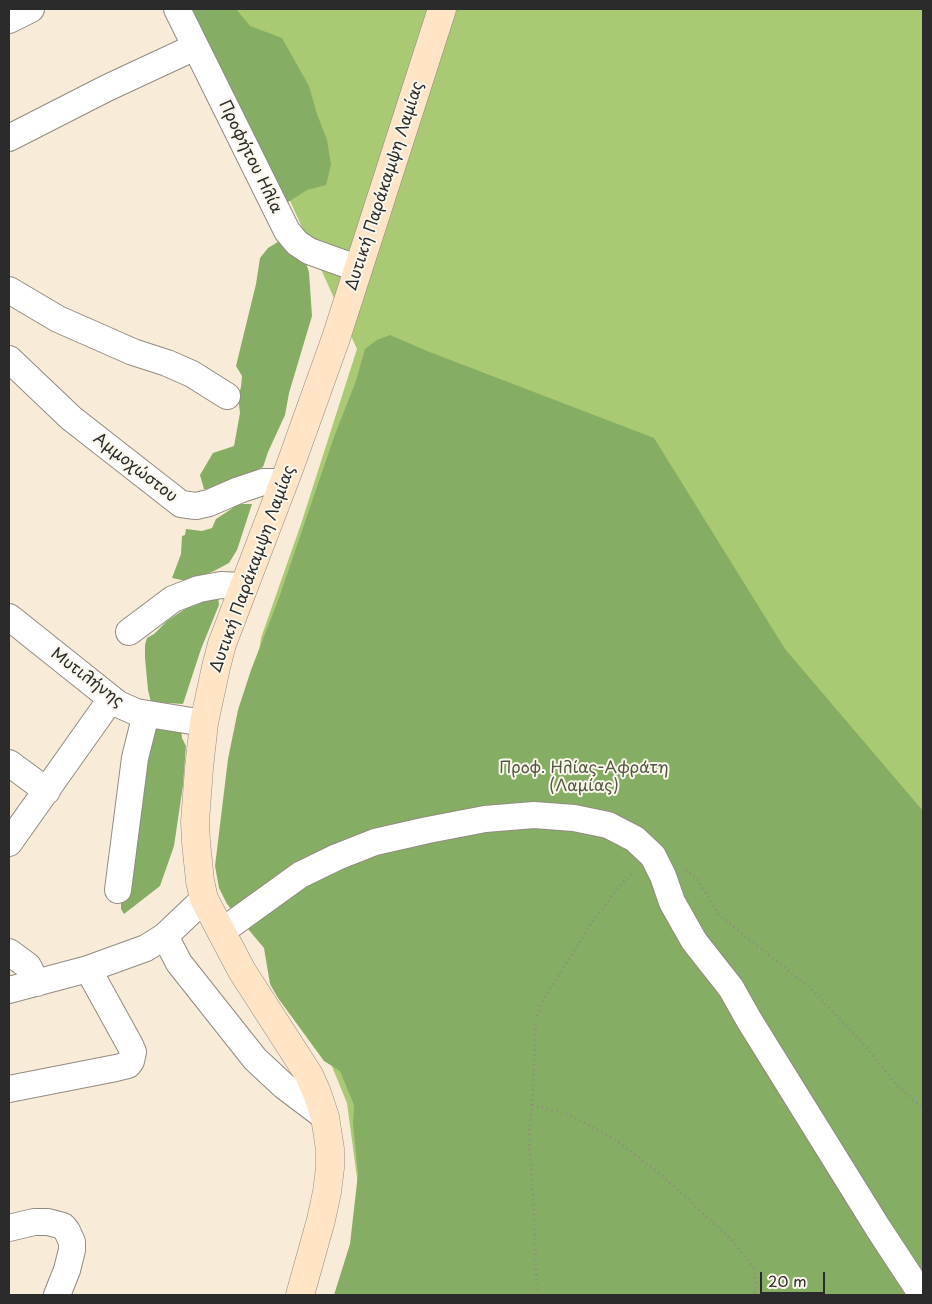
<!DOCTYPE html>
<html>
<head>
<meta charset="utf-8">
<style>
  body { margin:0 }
  #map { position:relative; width:932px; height:1304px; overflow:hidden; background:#f8ebd8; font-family:"Playpen Sans",sans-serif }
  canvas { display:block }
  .frame { position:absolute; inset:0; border:10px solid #2b2b2b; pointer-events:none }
  .scale { position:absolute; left:760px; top:1272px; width:65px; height:22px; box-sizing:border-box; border:2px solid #2b2b2b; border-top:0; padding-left:6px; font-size:15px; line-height:18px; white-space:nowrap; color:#2b2b2b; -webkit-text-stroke:4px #fbf7ec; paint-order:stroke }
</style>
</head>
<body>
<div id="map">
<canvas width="932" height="1304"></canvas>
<div class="frame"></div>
<div class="scale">20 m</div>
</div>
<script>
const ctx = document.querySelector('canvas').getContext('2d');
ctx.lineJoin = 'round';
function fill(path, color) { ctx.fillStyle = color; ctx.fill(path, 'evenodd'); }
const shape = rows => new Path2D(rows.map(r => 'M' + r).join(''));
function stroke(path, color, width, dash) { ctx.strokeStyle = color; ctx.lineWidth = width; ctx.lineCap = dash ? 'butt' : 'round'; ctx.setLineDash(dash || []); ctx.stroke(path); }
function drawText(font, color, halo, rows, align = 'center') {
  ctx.font = font + ' "Playpen Sans",sans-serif'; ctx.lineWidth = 4; ctx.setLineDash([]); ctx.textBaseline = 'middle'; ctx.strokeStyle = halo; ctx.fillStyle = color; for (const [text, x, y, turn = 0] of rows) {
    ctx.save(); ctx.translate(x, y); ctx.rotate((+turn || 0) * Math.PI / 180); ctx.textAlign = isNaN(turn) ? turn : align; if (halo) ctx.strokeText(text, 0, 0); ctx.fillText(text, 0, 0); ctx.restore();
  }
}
fill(shape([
  [200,9,923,9,923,1295,360,1200,347,1103,292,969,236,815,261,638,301,524,357,349,240,90]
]), '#a9c972');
fill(shape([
  [191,9,236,9,250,26,282,38,309,86,317,114,327,140,331,165,326,185,307,190,285,204],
  [286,237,306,263,309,272,312,316,289,393,285,415,268,452,263,467,220,491,204,489,200,475,213,453,234,446,240,413,238,397,241,387,242,376,236,366,256,284,260,258,268,248],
  [390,335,427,351,654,438,785,649,923,811,923,1295,334,1295,350,1244,358,1174,353,1123,354,1105,340,1071,324,1061,278,998,270,984,264,948,227,904,219,888,215,866,228,759,238,710,251,670,279,598,334,437,356,381,365,349,377,340],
  [239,504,252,504,237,550,229,563,214,571,187,581,172,578,181,554,182,536,185,535,186,529,202,531,212,528,216,519],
  [218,596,219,605,201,649,183,704,151,702,148,690,145,658,145,645,147,638,154,634,167,621,194,603],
  [151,727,181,728,182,738,186,746,183,785,174,846,160,886,124,914,121,909,121,904]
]), '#86ad64');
const street = shape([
  [177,9,287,231,297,243,309,251,359,269],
  [9,20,31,9],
  [9,138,107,88,195,47],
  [9,290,58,319,133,352,167,363,192,374,227,396],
  [9,359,71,418,181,504,196,506,209,503,239,490,263,482,284,482],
  [9,617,118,704,136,712,204,723],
  [129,632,173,599,199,589,221,585,244,586],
  [9,763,47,791],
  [9,843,111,699],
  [118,890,135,758,146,714],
  [221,932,300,875,337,857,375,842,428,830,485,819,534,815,574,818,608,825,635,839,653,856,663,876,672,902,694,941,731,988,749,1020,878,1228,922,1295],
  [165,936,179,963,255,1059,284,1086,325,1117],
  [9,952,28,966,37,983],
  [9,990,88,969,146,948,165,936,204,899],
  [9,1089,116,1068,128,1065,131,1061,133,1052,130,1045,88,969],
  [9,1228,34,1222,48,1222,63,1226,67,1231,72,1242,72,1250,67,1270,57,1295]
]);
const secondary = shape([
  [300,1295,321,1220,327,1192,330,1168,330,1149,325,1117,317,1093,309,1075,242,971,204,899,200,881,196,842,195,822,199,768,204,723,216,667,222,644,289,469,336,338,442,9]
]);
stroke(street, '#928b82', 28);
stroke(secondary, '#928b82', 29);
stroke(shape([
  [686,870,698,880,719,915,810,988,860,1040,896,1084,923,1109],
  [532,1105,561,1112,574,1117,617,1141,666,1179,733,1241,754,1269,756,1281,755,1292,753,1295],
  [537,1295,533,1195,529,1138,532,1105,536,1019,543,1000,592,922,620,885,635,872]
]), '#928b82', 3, [1, 4]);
stroke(street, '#fff', 26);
stroke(secondary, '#ffe4c6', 28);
drawText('16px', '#2b2b2b', '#fbf7ec', [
  ["Προφήτου Ηλία",250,157,64],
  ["Δυτική Παράκαμψη Λαμίας",385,186,-72],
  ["Αμμοχώστου",135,468,38],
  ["Δυτική Παράκαμψη Λαμίας",253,569,-70],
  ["Μυτιλήνης",87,678,37]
]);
drawText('16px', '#515a40', '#fbf7ec', [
  ["Προφ. Ηλίας-Αφράτη",584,769],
  ["(Λαμίας)",584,787]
]);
</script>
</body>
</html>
